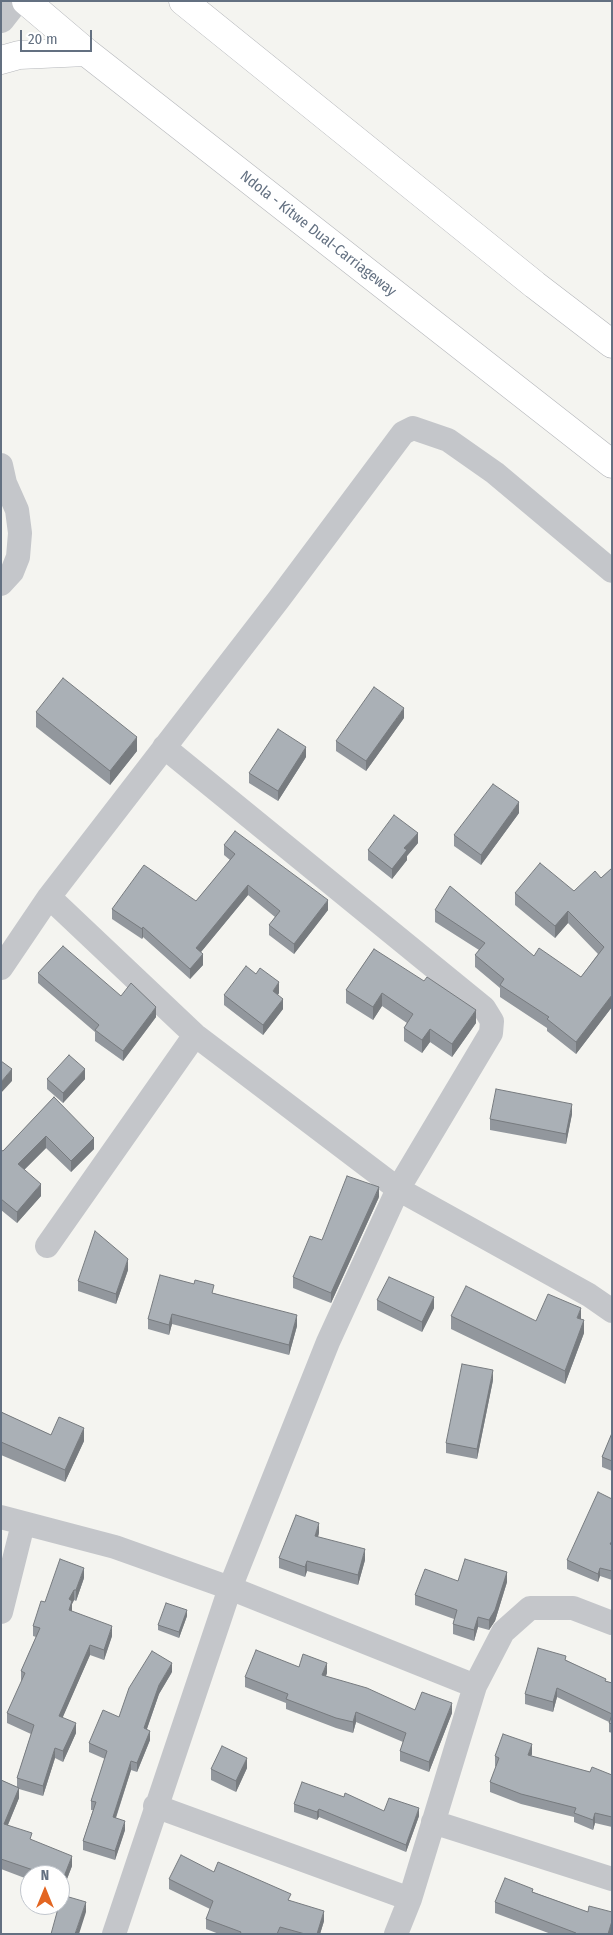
<!DOCTYPE html>
<html>
<head>
<meta charset="utf-8">
<style>
  body { margin:0 }
  #map { position:relative; width:613px; height:1935px; overflow:hidden; background:#f4f4f0; font-family:"Fira Sans Condensed",sans-serif }
  canvas { display:block }
  .frame { position:absolute; inset:0; border:2px solid #637081; pointer-events:none }
  .north { position:absolute; left:20px; top:1865px; width:50px; height:50px; box-sizing:border-box; background:#fff; border:1px solid #c1c6cd; border-radius:50%; rotate:0deg; font-size:14px; font-weight:700; line-height:20px; text-align:center; color:#637081 }
  .north::after { content:''; display:block; margin:auto; width:18px; height:22px; background:#e36622; clip-path:polygon(50% 0,100% 100%,50% 72%,0 100%) }
  .scale { position:absolute; left:20px; top:30px; width:72px; height:22px; box-sizing:border-box; border:2px solid #637081; border-top:0; padding-left:6px; font-size:15px; line-height:18px; white-space:nowrap; color:#637081; -webkit-text-stroke:4px #fff; paint-order:stroke }
</style>
</head>
<body>
<div id="map">
<canvas width="613" height="1935"></canvas>
<div class="frame"></div>
<div class="north">N</div>
<div class="scale">20 m</div>
</div>
<script>
const ctx = document.querySelector('canvas').getContext('2d');
ctx.lineJoin = 'round';
const shape = rows => new Path2D(rows.map(r => 'M' + r).join(''));
function stroke(path, color, width, dash) { ctx.strokeStyle = color; ctx.lineWidth = width; ctx.lineCap = dash ? 'butt' : 'round'; ctx.setLineDash(dash || []); ctx.stroke(path); }
function fill(path, color) { ctx.fillStyle = color; ctx.fill(path, 'evenodd'); }
function drawText(font, color, halo, rows, align = 'center') {
  ctx.font = font + ' "Fira Sans Condensed",sans-serif'; ctx.lineWidth = 5; ctx.setLineDash([]); ctx.textBaseline = 'middle'; ctx.strokeStyle = halo; ctx.fillStyle = color; for (const [text, x, y, turn = 0] of rows) {
    ctx.save(); ctx.translate(x, y); ctx.rotate((+turn || 0) * Math.PI / 180); ctx.textAlign = isNaN(turn) ? turn : align; if (halo) ctx.strokeText(text, 0, 0); ctx.fillText(text, 0, 0); ctx.restore();
  }
}
const trunk = shape([
  [26,1,86,52,612,464],
  [183,1,535,285,612,344],
  [1,60,19,55,86,52]
]);
stroke(trunk, '#b4b6ba', 29);
stroke(shape([
  [1,465,5,483,17,510,20,533,18,557,12,572,1,584],
  [164,747,484,1008,492,1021,491,1033,398,1189,589,1295,612,1311],
  [49,897,195,1035,398,1189,328,1342,230,1588,114,1934],
  [1,968,49,897,279,599,403,433,413,428,448,440,495,473,612,571],
  [47,1246,195,1035],
  [1,1517,115,1547,230,1588,475,1686],
  [1,1612,23,1524],
  [155,1806,410,1899],
  [433,1822,612,1879],
  [396,1934,410,1899,475,1686,503,1632,530,1608,573,1608,612,1623]
]), '#c4c6ca', 24);
stroke(shape([
  [1,19,15,1]
]), '#c4c6ca', 28);
stroke(trunk, '#fff', 28);
fill(shape([
  [36,712,137,751,110,785,36,727],
  [404,718,366,771,336,751,336,741],
  [306,757,278,801,249,783,249,773],
  [612,782,612,794,611,793,611,783],
  [519,813,481,865,454,846,454,835],
  [418,843,407,856,407,860,392,879,368,860,368,850],
  [224,845,328,910,294,954,269,935,269,925,275,917,248,895,201,952,203,965,190,979,143,937,142,939,112,919,112,909,196,901,230,860,224,855],
  [612,868,612,1007,576,1054,547,1031,547,1028,500,997,500,988,475,967,475,955,479,950,435,922,435,910,534,956,581,977,598,954,568,923,555,938,515,905,515,893,574,891,601,878],
  [374,949,476,1023,452,1057,430,1042,422,1053,404,1041,404,1028,407,1023,382,1006,373,1020,346,1003,346,990],
  [38,973,121,996,156,1017,123,1061,95,1041,95,1032,38,983],
  [279,993,278,995,283,1009,263,1035,224,1005,224,995],
  [47,1079,85,1079,63,1103,47,1089],
  [54,1097,94,1149,71,1172,46,1148,24,1170,41,1196,17,1223,1,1210,1,1150,3,1151],
  [572,1114,566,1144,490,1130,490,1119],
  [379,1197,331,1303,293,1288,293,1277],
  [128,1270,116,1304,78,1291,78,1281],
  [214,1293,297,1326,289,1355,172,1324,169,1335,148,1329,148,1319],
  [377,1300,434,1308,422,1332,377,1310],
  [451,1316,536,1321,581,1319,584,1333,565,1384,451,1329],
  [493,1380,477,1459,446,1453,446,1443],
  [1,1412,51,1435,84,1441,65,1482,1,1455],
  [612,1433,612,1471,602,1467,602,1457],
  [612,1499,612,1580,600,1576,598,1582,567,1569,567,1560],
  [319,1533,318,1537,365,1560,358,1585,307,1571,305,1577,279,1568,279,1558],
  [84,1578,76,1601,74,1600,72,1604,72,1612,112,1636,104,1660,90,1655,62,1718,76,1733,63,1762,55,1758,43,1796,19,1789,19,1798,8,1825,72,1866,60,1897,60,1875,30,1875,30,1880,1,1869,1,1780,17,1787,17,1778,31,1734,7,1723,7,1713,22,1682,21,1681,21,1671,36,1637,33,1636,33,1626,45,1602],
  [458,1581,507,1582,495,1621,489,1630,478,1627,474,1641,453,1634,453,1624,454,1619,415,1605,415,1595],
  [187,1616,179,1638,158,1630,158,1625],
  [566,1660,606,1681,612,1683,612,1733,609,1732,609,1722,557,1697,553,1712,525,1704,525,1694],
  [299,1667,327,1673,326,1676,415,1710,452,1713,429,1772,400,1761,400,1751,403,1742,356,1722,353,1733,336,1728,286,1709,286,1703,245,1687,245,1677],
  [172,1672,159,1694,147,1729,150,1740,137,1772,131,1770,116,1818,125,1830,115,1860,83,1850,83,1841,93,1810,91,1810,91,1801,105,1759,89,1752,89,1743],
  [532,1754,531,1756,590,1772,612,1775,612,1827,595,1823,593,1830,574,1822,574,1817,521,1804,490,1792,490,1782,496,1767,495,1766,495,1756],
  [247,1768,236,1792,211,1780,211,1769],
  [294,1804,384,1811,419,1816,406,1852,319,1817,317,1820,294,1812],
  [214,1872,291,1901,324,1921,320,1934,219,1934,206,1929,206,1919,210,1909,169,1889,169,1879],
  [533,1892,588,1912,612,1912,612,1931,611,1934,551,1934,495,1913,495,1902]
]), '#92979d');
fill(shape([
  [404,708,404,718,366,771,366,761],
  [137,737,137,751,110,785,110,771],
  [306,747,306,757,278,801,278,791],
  [519,802,519,813,481,865,481,855],
  [418,833,418,843,407,856,407,860,392,879,392,869,404,848],
  [248,885,248,895,196,958,196,948],
  [328,900,328,910,294,954,294,944],
  [568,911,568,923,555,938,555,926],
  [143,927,143,937,142,939,142,929],
  [203,954,203,965,190,979,190,969],
  [279,982,279,993,273,1001,273,991],
  [382,993,382,1006,373,1020,373,1007],
  [612,995,612,1007,576,1054,576,1042],
  [283,999,283,1009,263,1035,263,1025],
  [156,1007,156,1017,123,1061,123,1051],
  [476,1010,476,1023,452,1057,452,1044],
  [430,1029,430,1042,422,1053,422,1040],
  [12,1069,12,1081,1,1093,1,1082],
  [85,1069,85,1079,63,1103,63,1093],
  [572,1104,572,1114,566,1144,566,1134],
  [46,1136,46,1148,18,1176,18,1164],
  [94,1138,94,1149,71,1172,71,1161],
  [41,1184,41,1196,17,1223,17,1212],
  [379,1187,379,1197,331,1303,331,1293],
  [128,1259,128,1270,116,1304,116,1294],
  [434,1297,434,1308,422,1332,422,1322],
  [581,1308,581,1320,577,1318],
  [172,1314,172,1324,169,1335,169,1325],
  [297,1315,297,1326,289,1355,289,1345],
  [584,1320,584,1333,565,1384,565,1371],
  [493,1370,493,1380,477,1459,477,1449],
  [84,1428,84,1441,65,1482,65,1470],
  [319,1523,319,1533,315,1546,315,1536],
  [365,1549,365,1560,358,1585,358,1575],
  [307,1561,307,1571,305,1577,305,1567],
  [84,1568,84,1578,76,1601,76,1590],
  [600,1568,600,1576,598,1582,598,1574],
  [507,1572,507,1582,495,1621,489,1630,489,1620],
  [74,1590,74,1600,72,1604,72,1611,69,1621,69,1599],
  [187,1610,187,1616,179,1638,179,1632],
  [478,1617,478,1627,474,1641,474,1630],
  [112,1626,112,1636,104,1660,104,1650],
  [90,1645,90,1655,59,1726,59,1716],
  [172,1663,172,1672,159,1694,144,1737,144,1728,159,1685],
  [327,1663,327,1673,322,1685,322,1675],
  [557,1688,557,1697,553,1712,553,1702],
  [452,1703,452,1713,429,1772,429,1762],
  [356,1712,356,1722,353,1733,353,1722],
  [76,1723,76,1733,63,1762,63,1751],
  [150,1731,150,1740,137,1772,137,1763],
  [532,1744,532,1754,528,1765,528,1755],
  [55,1748,55,1758,43,1796,43,1786],
  [247,1758,247,1768,236,1792,236,1781],
  [131,1761,131,1770,113,1826,113,1817],
  [19,1788,19,1798,4,1834,4,1824],
  [419,1808,419,1816,406,1852,406,1845],
  [319,1809,319,1817,317,1820,317,1812],
  [595,1813,595,1823,593,1830,593,1820],
  [125,1821,125,1830,115,1860,115,1851],
  [72,1856,72,1866,60,1897,60,1887],
  [86,1902,86,1912,79,1934,75,1934],
  [324,1911,324,1921,320,1934,317,1934],
  [612,1921,612,1931,611,1934,608,1934]
]), '#777b7f');
const building = shape([
  [63,678,137,737,110,771,36,712,63,678],
  [374,687,404,708,366,761,336,741,374,687],
  [278,729,306,747,278,791,249,773,278,729],
  [493,784,519,802,481,855,454,835,493,784],
  [394,815,418,833,404,848,407,850,392,869,368,850,394,815],
  [235,831,328,900,294,944,269,925,280,911,248,885,196,948,203,954,190,969,143,927,142,929,112,909,144,865,196,901,235,854,224,845,235,831],
  [540,863,574,891,595,871,601,878,612,868,612,995,576,1042,547,1019,549,1017,500,985,504,979,475,955,485,943,435,910,450,886,534,956,539,948,581,977,604,947,568,911,555,926,515,893,540,863],
  [63,946,121,996,131,983,156,1007,123,1051,95,1030,99,1025,38,973,63,946],
  [374,949,424,981,427,977,476,1010,452,1044,430,1029,422,1040,404,1028,413,1014,382,993,373,1007,346,990,374,949],
  [246,966,256,974,260,968,279,982,273,991,283,999,263,1025,224,995,246,966],
  [69,1055,85,1069,63,1093,47,1079,69,1055],
  [1,1061,12,1069,1,1082,1,1061],
  [496,1089,572,1104,566,1134,490,1119,496,1089],
  [54,1097,94,1138,71,1161,46,1136,18,1164,41,1184,17,1212,1,1199,1,1150,3,1151,54,1097],
  [347,1176,379,1187,331,1293,293,1277,310,1236,322,1240,347,1176],
  [95,1231,128,1259,116,1294,78,1281,95,1231],
  [160,1275,194,1284,195,1280,214,1285,212,1293,297,1315,289,1345,172,1314,169,1325,148,1319,160,1275],
  [389,1277,434,1297,422,1322,377,1300,389,1277],
  [466,1286,536,1321,548,1294,581,1308,577,1318,584,1320,565,1371,451,1316,466,1286],
  [462,1364,493,1370,477,1449,446,1443,462,1364],
  [1,1412,51,1435,59,1417,84,1428,65,1470,1,1442,1,1412],
  [612,1433,612,1461,602,1457,612,1433],
  [598,1492,612,1499,612,1541,610,1544,612,1545,612,1571,600,1568,598,1574,567,1560,598,1492],
  [296,1515,319,1523,315,1536,365,1549,358,1575,307,1561,305,1567,279,1558,296,1515],
  [60,1559,84,1568,76,1590,74,1590,69,1599,72,1601,69,1610,112,1626,104,1650,90,1645,59,1716,76,1723,63,1751,55,1748,43,1786,17,1778,34,1725,7,1713,25,1673,21,1671,40,1628,33,1626,41,1601,45,1602,60,1559],
  [465,1559,507,1572,495,1610,489,1620,478,1617,474,1630,453,1624,457,1610,415,1595,425,1569,458,1581,465,1559],
  [166,1603,187,1610,179,1632,158,1625,166,1603],
  [538,1648,566,1656,565,1660,606,1679,605,1681,612,1683,612,1714,557,1688,553,1702,525,1694,538,1648],
  [256,1650,299,1667,303,1654,327,1663,322,1675,367,1688,415,1710,422,1692,452,1703,429,1762,400,1751,406,1733,356,1712,353,1722,336,1718,286,1699,288,1694,245,1677,256,1650],
  [152,1651,172,1663,159,1685,144,1728,150,1731,137,1763,131,1761,113,1817,125,1821,115,1851,83,1841,96,1802,91,1801,107,1751,89,1743,103,1710,119,1717,129,1688,152,1651],
  [612,1715,612,1724,609,1723,612,1715],
  [503,1734,532,1744,528,1755,590,1772,592,1767,612,1775,612,1817,595,1813,593,1820,574,1813,576,1808,521,1794,490,1782,499,1758,495,1756,503,1734],
  [222,1746,247,1758,236,1781,211,1769,222,1746],
  [1,1780,19,1788,4,1824,32,1833,30,1839,72,1856,60,1887,60,1875,34,1875,36,1871,1,1859,1,1780],
  [302,1782,344,1797,345,1793,384,1811,389,1798,419,1808,406,1845,319,1809,317,1812,294,1804,302,1782],
  [181,1855,214,1872,218,1862,291,1894,288,1900,324,1911,317,1934,305,1934,280,1927,277,1934,240,1934,241,1932,206,1919,213,1901,169,1879,181,1855],
  [505,1878,533,1889,532,1892,588,1912,589,1906,612,1912,612,1921,608,1934,575,1934,576,1933,495,1902,505,1878],
  [62,1895,86,1902,75,1934,51,1934,59,1905,60,1905,62,1895]
]);
fill(building, '#aab0b6');
stroke(building, '#777b7f', 1);
drawText('15px', '#637081', '#fff', [
  ["Ndola - Kitwe Dual-Carriageway",318,234,38]
]);
</script>
</body>
</html>
